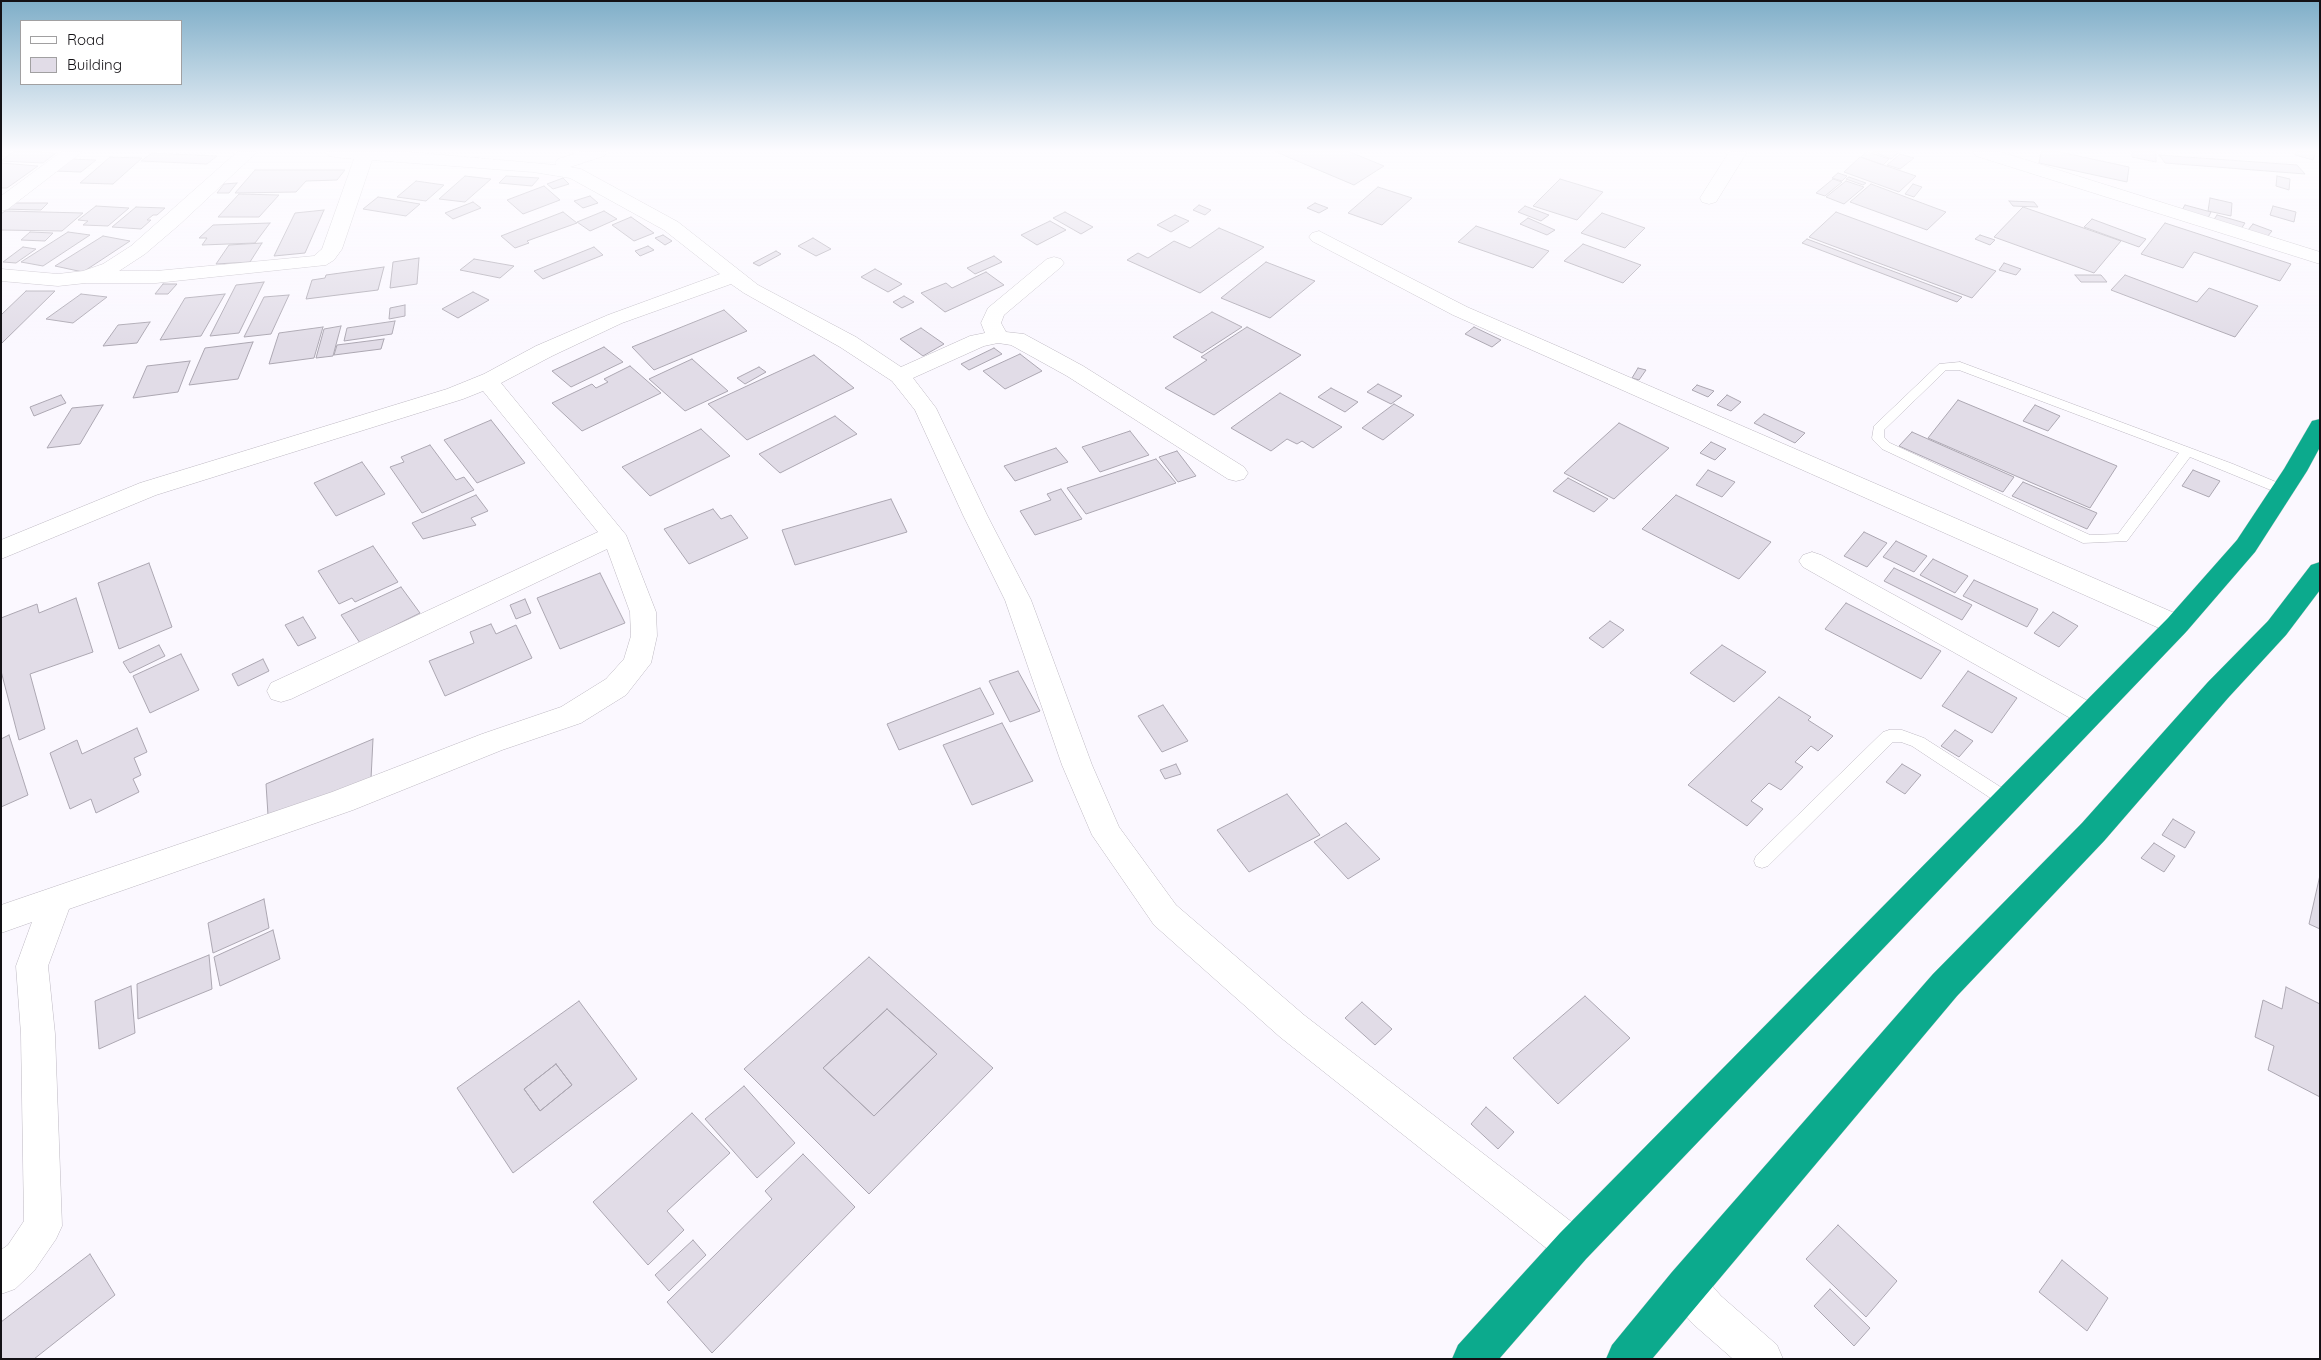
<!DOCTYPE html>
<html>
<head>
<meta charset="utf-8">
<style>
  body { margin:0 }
  #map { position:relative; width:2321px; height:1360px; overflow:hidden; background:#fbf8ff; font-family:Quicksand,sans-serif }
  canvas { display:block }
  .frame { position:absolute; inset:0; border:2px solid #131115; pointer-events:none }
  .legend { position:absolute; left:20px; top:20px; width:162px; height:65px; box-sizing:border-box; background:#fff; border:1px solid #a1a0a1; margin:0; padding:6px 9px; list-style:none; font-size:15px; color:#131115 }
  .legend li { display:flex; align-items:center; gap:10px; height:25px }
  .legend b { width:25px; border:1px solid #a1a0a1 }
</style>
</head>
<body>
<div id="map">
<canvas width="2321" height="1360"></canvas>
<div class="frame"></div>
<ul class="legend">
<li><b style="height:6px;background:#fff"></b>Road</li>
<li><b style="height:14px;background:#e1dce7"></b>Building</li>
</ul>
</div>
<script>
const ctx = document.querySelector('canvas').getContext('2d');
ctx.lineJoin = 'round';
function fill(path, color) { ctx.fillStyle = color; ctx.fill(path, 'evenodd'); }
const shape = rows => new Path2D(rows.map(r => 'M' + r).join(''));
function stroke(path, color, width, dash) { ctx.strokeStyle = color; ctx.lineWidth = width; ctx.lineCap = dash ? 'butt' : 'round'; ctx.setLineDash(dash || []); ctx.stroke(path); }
const building = shape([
  [13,152,40,152,56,153,43,163,1,161,13,152],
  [1276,152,1350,152,1384,166,1354,185,1276,152],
  [1866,152,1868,152,1889,159,1883,165,1861,157,1866,152],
  [1874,152,1899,152,1891,159,1874,152],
  [2041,152,2060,152,2129,167,2127,182,2039,163,2041,152],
  [2132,152,2156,152,2156,162,2132,157,2132,152],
  [2296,152,2316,152,2313,160,2295,155,2296,152],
  [152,153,217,156,207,164,141,161,152,153],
  [1900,154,1914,158,1900,169,1887,165,1900,154],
  [2159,155,2297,165,2305,174,2165,163,2159,155],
  [110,157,142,158,113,184,80,183,110,157],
  [1860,157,1916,176,1899,192,1844,172,1860,157],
  [69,159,96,160,81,172,54,171,69,159],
  [1,163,38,166,7,188,1,188,1,163],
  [255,170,345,170,337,180,306,181,296,192,235,193,255,170],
  [1838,173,1847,176,1842,181,1832,178,1838,173],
  [465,176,491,179,465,202,439,199,465,176],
  [506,176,539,178,532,186,499,183,506,176],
  [2277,176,2290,179,2289,190,2276,186,2277,176],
  [1849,177,1866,183,1863,185,1846,179,1849,177],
  [563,178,569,184,553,189,547,184,563,178],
  [1560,179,1603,192,1577,220,1533,206,1560,179],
  [1833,179,1842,182,1825,196,1816,193,1833,179],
  [416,181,444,185,426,201,397,197,416,181],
  [1846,181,1864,187,1844,204,1826,197,1846,181],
  [237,183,229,193,217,193,224,184,237,183],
  [1871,184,1946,212,1927,230,1850,202,1871,184],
  [1913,184,1922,187,1914,197,1905,194,1913,184],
  [544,186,560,200,523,214,507,200,544,186],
  [1378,187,1412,198,1382,225,1348,213,1378,187],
  [239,194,279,195,259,217,218,217,239,194],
  [590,196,598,203,583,208,574,201,590,196],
  [378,197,420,204,406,216,363,209,378,197],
  [2210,198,2232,203,2231,216,2208,211,2210,198],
  [2009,201,2034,202,2038,207,2013,206,2009,201],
  [473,202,481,208,453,219,445,213,473,202],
  [9,203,48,203,41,210,2,209,9,203],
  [1315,203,1328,208,1319,213,1307,208,1315,203],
  [1199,205,1211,210,1205,215,1193,210,1199,205],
  [2185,205,2211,212,2208,218,2182,210,2185,205],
  [96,206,129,208,108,226,83,225,88,221,78,220,96,206],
  [1525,206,1549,215,1541,221,1518,212,1525,206],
  [2273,206,2296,212,2294,222,2270,215,2273,206],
  [136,207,165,208,157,215,153,215,147,220,151,220,141,229,112,227,136,207],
  [2023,207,2121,241,2094,273,1994,237,2023,207],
  [324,210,305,253,274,256,295,213,324,210],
  [5,211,83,213,62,231,1,230,1,214,5,211],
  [604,211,617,219,590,231,577,222,604,211],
  [563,212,577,223,527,241,529,243,515,248,501,236,563,212],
  [1065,212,1093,227,1081,234,1053,218,1065,212],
  [1836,212,1996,271,1972,298,1809,237,1836,212],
  [1602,213,1645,228,1625,248,1581,233,1602,213],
  [1175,215,1189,221,1171,232,1157,225,1175,215],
  [2217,215,2245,223,2241,229,2213,221,2217,215],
  [631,217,654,233,634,241,612,225,631,217],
  [1528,218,1555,230,1547,235,1520,224,1528,218],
  [2092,219,2146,239,2139,247,2084,227,2092,219],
  [1050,221,1066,230,1037,245,1021,235,1050,221],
  [270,223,255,243,202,245,207,238,199,238,213,225,270,223],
  [2165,223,2291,264,2280,281,2194,252,2183,268,2141,254,2165,223],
  [2253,224,2272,231,2267,237,2248,230,2253,224],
  [1476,226,1549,251,1533,268,1458,242,1476,226],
  [1219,228,1264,247,1200,293,1127,260,1138,253,1148,258,1174,241,1190,248,1219,228],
  [30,232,53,233,45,241,21,240,30,232],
  [68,232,90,235,43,266,21,262,68,232],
  [663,235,672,241,665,245,655,238,663,235],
  [1980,235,1995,240,1990,245,1975,239,1980,235],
  [103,236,130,241,83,272,55,266,103,236],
  [813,238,831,249,816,256,798,246,813,238],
  [1807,239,1962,297,1957,302,1802,243,1807,239],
  [262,243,250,262,216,264,229,245,262,243],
  [1583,244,1641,265,1623,283,1564,261,1583,244],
  [648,246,654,250,640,256,635,251,648,246],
  [23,247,36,249,16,263,3,262,23,247],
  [594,247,603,255,543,279,534,271,594,247],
  [776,251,781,254,759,266,753,263,776,251],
  [994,256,1002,262,975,274,967,268,994,256],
  [419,258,417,284,390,288,393,262,419,258],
  [474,259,514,266,500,278,460,270,474,259],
  [1266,262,1315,281,1270,318,1221,298,1266,262],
  [2004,263,2021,269,2016,275,1999,270,2004,263],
  [384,267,378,290,306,299,312,280,325,278,326,275,384,267],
  [875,269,902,284,888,292,861,277,875,269],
  [986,272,1004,285,945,312,921,293,946,283,952,288,986,272],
  [2075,275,2101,275,2107,282,2081,282,2075,275],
  [2125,275,2197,302,2209,288,2258,306,2235,337,2111,290,2125,275],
  [264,282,239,333,210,336,236,285,264,282],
  [163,284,177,284,168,294,155,294,163,284],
  [26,291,55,291,1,344,1,315,26,291],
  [473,292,489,300,458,318,442,309,473,292],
  [81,294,107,297,73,323,46,319,81,294],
  [225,294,201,336,160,340,185,298,225,294],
  [289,295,271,334,244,337,264,297,289,295],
  [904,296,914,302,902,308,893,302,904,296],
  [405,305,405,316,389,319,390,308,405,305],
  [724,310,747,331,654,370,632,347,724,310],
  [1212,312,1242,327,1202,353,1173,337,1212,312],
  [395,321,392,334,344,341,347,328,395,321],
  [150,322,137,343,103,346,118,325,150,322],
  [341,326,333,356,316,358,324,329,341,326],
  [323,327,314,358,269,364,279,333,323,327],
  [1247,327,1301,355,1214,415,1165,388,1207,360,1201,357,1247,327],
  [1474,327,1501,340,1492,347,1465,334,1474,327],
  [921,328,944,344,923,356,900,339,921,328],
  [384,339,381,349,334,355,337,345,384,339],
  [253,342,238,379,189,385,205,348,253,342],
  [604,347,623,362,571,387,552,371,604,347],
  [994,348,1002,354,969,370,961,364,994,348],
  [1020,354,1042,371,1005,389,983,371,1020,354],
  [814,355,854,388,747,440,708,404,814,355],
  [692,359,728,391,685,411,649,379,692,359],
  [190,361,178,392,133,398,147,366,190,361],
  [630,366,661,393,582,431,552,403,592,384,596,388,608,382,604,379,630,366],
  [759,367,766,372,745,384,737,378,759,367],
  [1638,368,1646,370,1639,380,1632,378,1638,368],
  [1378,384,1402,396,1391,404,1367,392,1378,384],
  [1697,385,1714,391,1708,397,1692,390,1697,385],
  [1331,388,1358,402,1345,412,1318,397,1331,388],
  [1280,393,1342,427,1313,448,1302,441,1297,444,1287,439,1271,451,1231,428,1280,393],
  [61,395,66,403,34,416,30,407,61,395],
  [1727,395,1741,402,1731,411,1717,405,1727,395],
  [1958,400,2117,466,2090,508,1928,438,1958,400],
  [1394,404,1414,415,1383,440,1362,428,1394,404],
  [103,405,80,444,47,448,72,408,103,405],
  [2035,405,2060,416,2048,431,2023,421,2035,405],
  [1764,414,1805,433,1795,443,1754,423,1764,414],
  [835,416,857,434,780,473,759,454,835,416],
  [491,420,525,463,477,483,444,440,491,420],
  [1619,423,1669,448,1614,499,1564,473,1619,423],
  [701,429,730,456,650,496,622,467,701,429],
  [1130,431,1149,455,1100,472,1082,447,1130,431],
  [1912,432,2014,477,2003,492,1899,446,1912,432],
  [1711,442,1726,449,1715,460,1700,453,1711,442],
  [430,445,456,480,464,477,474,490,422,513,390,467,404,462,401,457,430,445],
  [1056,448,1068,462,1015,481,1004,466,1056,448],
  [1177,451,1196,476,1178,482,1159,457,1177,451],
  [1156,459,1176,483,1086,514,1067,488,1156,459],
  [362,462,385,494,336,516,314,483,362,462],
  [1708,470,1735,482,1722,497,1696,485,1708,470],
  [2193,470,2220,481,2209,497,2182,486,2193,470],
  [1568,478,1608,499,1594,512,1553,491,1568,478],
  [2023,482,2097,513,2087,529,2012,496,2023,482],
  [1061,489,1082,519,1035,535,1020,511,1051,500,1047,494,1061,489],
  [476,495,488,511,471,518,476,525,423,539,412,523,476,495],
  [1676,495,1771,542,1739,579,1642,529,1676,495],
  [891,499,907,532,795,565,782,530,891,499],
  [713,509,721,519,731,515,748,538,689,564,664,529,713,509],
  [1864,532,1887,543,1867,567,1844,556,1864,532],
  [1896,541,1927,556,1914,572,1883,557,1896,541],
  [373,546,398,582,355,602,352,598,339,604,318,571,373,546],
  [1933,559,1968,576,1955,593,1920,575,1933,559],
  [149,563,172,627,119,649,98,583,149,563],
  [1894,568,1972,605,1962,620,1884,581,1894,568],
  [600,573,625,623,560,649,537,598,600,573],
  [1974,580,2038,609,2027,627,1963,596,1974,580],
  [401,587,420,613,360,643,341,615,401,587],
  [76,598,93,652,30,674,45,729,19,740,1,671,1,618,37,604,39,613,76,598],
  [525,599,531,613,516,619,510,605,525,599],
  [1846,603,1941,651,1921,679,1825,629,1846,603],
  [2053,612,2078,626,2059,647,2034,633,2053,612],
  [303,617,316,638,298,646,285,625,303,617],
  [1610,621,1624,630,1603,648,1589,638,1610,621],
  [491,624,496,634,516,625,532,658,445,696,429,661,474,643,470,632,491,624],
  [159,645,165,656,130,673,123,662,159,645],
  [1722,645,1766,672,1734,702,1690,673,1722,645],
  [181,654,199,690,150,713,133,676,181,654],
  [263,659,269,671,238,686,232,674,263,659],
  [1018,671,1040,711,1010,722,989,681,1018,671],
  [1968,671,2017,698,1992,733,1942,706,1968,671],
  [980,688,994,714,899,750,887,724,980,688],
  [1779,697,1811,717,1808,720,1833,736,1818,751,1811,746,1795,762,1803,767,1781,790,1769,783,1751,801,1763,809,1747,826,1688,785,1779,697],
  [1163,705,1188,741,1162,752,1138,716,1163,705],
  [1002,723,1033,781,972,805,943,745,1002,723],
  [137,728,147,752,134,758,141,775,133,779,139,792,96,813,91,799,70,809,50,753,77,740,82,754,137,728],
  [1955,730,1973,741,1959,757,1941,746,1955,730],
  [9,735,28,795,1,807,1,739,9,735],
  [373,739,371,779,268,815,266,784,373,739],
  [1176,764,1181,774,1165,779,1160,770,1176,764],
  [1902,764,1921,775,1905,794,1886,782,1902,764],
  [1287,794,1320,835,1249,872,1217,830,1287,794],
  [2173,819,2195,832,2185,848,2162,835,2173,819],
  [1346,823,1380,859,1348,879,1314,842,1346,823],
  [2154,843,2175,856,2164,872,2141,858,2154,843],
  [2320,875,2320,929,2309,924,2320,875],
  [264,899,269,928,213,953,208,923,264,899],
  [273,930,280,959,220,986,214,957,273,930],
  [209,955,212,989,138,1019,137,984,209,955],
  [869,957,993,1068,869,1194,744,1069,869,957],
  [887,1009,937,1054,874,1116,823,1068,887,1009],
  [131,986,135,1033,99,1049,95,1001,131,986],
  [2286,987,2320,1004,2320,1097,2268,1070,2274,1046,2255,1037,2263,1000,2282,1009,2286,987],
  [1585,996,1630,1038,1558,1104,1513,1058,1585,996],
  [579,1001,637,1079,513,1173,457,1088,579,1001],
  [556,1064,572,1085,540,1111,524,1089,556,1064],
  [1362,1002,1392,1029,1375,1045,1345,1018,1362,1002],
  [887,1009,937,1054,874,1116,823,1068,887,1009],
  [556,1064,572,1085,540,1111,524,1089,556,1064],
  [744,1086,795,1143,757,1178,705,1119,744,1086],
  [1486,1107,1514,1132,1498,1149,1471,1124,1486,1107],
  [692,1113,730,1153,667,1211,684,1230,648,1265,593,1202,692,1113],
  [803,1154,855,1207,712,1353,667,1302,772,1199,765,1191,803,1154],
  [1838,1225,1897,1281,1866,1317,1806,1259,1838,1225],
  [693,1240,706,1255,669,1291,655,1275,693,1240],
  [90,1254,115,1295,34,1359,1,1359,1,1322,90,1254],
  [2062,1260,2108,1298,2087,1331,2039,1292,2062,1260],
  [1830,1289,1870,1328,1854,1346,1814,1306,1830,1289]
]);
fill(building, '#e1dce7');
stroke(building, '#aca7b2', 1);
const lane = shape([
  [1960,362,2233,464,2288,487,2290,490,2288,493,2278,493,2190,457,2127,541,2083,543,1882,449,1874,441,1872,438,1874,426,1939,364,1960,362],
  [1946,370,1959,370,2179,453,2118,534,2090,535,1890,443,1884,437,1884,430,1946,370],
  [1889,730,1902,730,1924,738,2013,795,2015,800,2013,805,2007,807,2001,805,1912,746,1901,742,1893,742,1768,866,1762,868,1756,866,1754,861,1756,856,1883,732,1889,730]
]);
const street = shape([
  [61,152,82,152,8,209,1,211,1,196,61,152],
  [237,152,257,152,179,225,145,254,119,271,156,271,314,256,322,249,354,159,335,157,329,156,326,152,410,152,556,165,555,163,558,159,579,152,607,152,604,156,570,167,581,169,678,222,758,285,856,337,901,367,970,336,985,333,981,323,988,308,1047,259,1054,257,1061,259,1064,263,1061,267,1004,315,1001,323,1006,332,1024,334,1083,366,1244,467,1248,473,1244,479,1236,481,1228,479,1067,376,1011,345,998,343,984,346,913,378,936,408,987,515,1031,600,1092,765,1119,827,1176,905,1304,1015,1586,1233,1592,1246,1586,1259,1573,1265,1560,1259,1280,1037,1154,925,1092,835,1062,765,1005,600,963,515,915,410,892,381,840,347,744,293,731,284,622,323,552,356,501,383,626,535,656,612,657,636,651,663,626,695,581,723,502,750,353,810,69,909,48,966,55,1034,62,1226,56,1239,34,1271,15,1289,1,1294,1,1250,8,1245,24,1221,21,1034,16,966,32,922,1,933,1,905,332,792,482,734,561,707,606,679,624,659,631,636,630,612,607,549,291,699,281,702,271,699,267,691,271,683,598,532,483,391,463,399,156,495,1,559,1,540,140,483,447,389,484,374,536,346,608,315,720,274,664,230,570,178,533,172,372,160,342,249,334,260,326,265,156,283,86,283,58,286,1,281,1,269,58,274,83,271,103,264,131,246,237,152],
  [1729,152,1747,152,1716,202,1709,204,1702,202,1700,198,1729,152],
  [1973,152,2001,152,2320,252,2320,264,1976,156,1973,152],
  [1319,231,1467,307,2186,618,2190,625,2186,632,2177,635,2168,632,1453,315,1312,241,1309,237,1312,233,1319,231],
  [1812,552,1821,555,2099,707,2103,715,2099,723,2089,726,2079,723,1803,567,1799,561,1803,555,1812,552],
  [1686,1267,1700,1272,1721,1296,1777,1345,1783,1359,1733,1359,1693,1324,1672,1300,1667,1286,1672,1272,1686,1267]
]);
const highway = shape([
  [2320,419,2320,447,2307,471,2255,552,2186,632,1586,1259,1499,1359,1452,1359,1458,1345,1560,1233,2168,618,2237,540,2284,469,2312,421,2320,419],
  [2320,562,2320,590,2286,635,2228,698,2104,841,1957,996,1652,1359,1606,1359,1612,1345,1672,1272,1933,974,2082,823,2208,682,2268,621,2311,565,2320,562]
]);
stroke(lane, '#beb9c3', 1);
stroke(street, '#beb9c3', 1);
stroke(highway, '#d5d4d5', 1);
fill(lane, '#fff');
fill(street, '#fff');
fill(highway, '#0caa8d');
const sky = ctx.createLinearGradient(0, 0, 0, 343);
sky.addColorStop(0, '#7faec8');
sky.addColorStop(0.44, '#fdfcff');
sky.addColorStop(1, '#fdfcff00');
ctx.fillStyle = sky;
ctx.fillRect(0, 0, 2321, 343);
</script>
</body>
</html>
